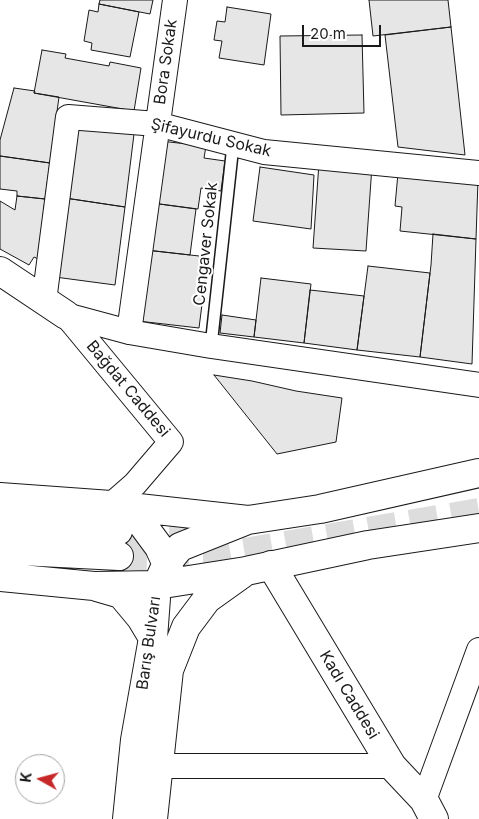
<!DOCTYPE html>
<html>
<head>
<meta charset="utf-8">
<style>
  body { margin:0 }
  #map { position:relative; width:479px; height:819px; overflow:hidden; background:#fff; font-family:Inter,sans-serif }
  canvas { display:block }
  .north { position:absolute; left:15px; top:754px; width:50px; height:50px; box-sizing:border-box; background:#fff; border:1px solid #a3a3a3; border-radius:50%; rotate:277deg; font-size:14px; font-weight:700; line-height:20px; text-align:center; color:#1a1a1a }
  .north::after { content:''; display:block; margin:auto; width:18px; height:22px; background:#c62828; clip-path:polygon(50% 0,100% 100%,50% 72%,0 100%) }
  .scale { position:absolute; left:302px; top:25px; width:79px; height:22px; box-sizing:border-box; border:2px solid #1a1a1a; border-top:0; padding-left:6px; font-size:15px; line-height:18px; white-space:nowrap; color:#1a1a1a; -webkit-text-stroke:4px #fff; paint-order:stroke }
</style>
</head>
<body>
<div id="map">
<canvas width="479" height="819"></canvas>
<div class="north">K</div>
<div class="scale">20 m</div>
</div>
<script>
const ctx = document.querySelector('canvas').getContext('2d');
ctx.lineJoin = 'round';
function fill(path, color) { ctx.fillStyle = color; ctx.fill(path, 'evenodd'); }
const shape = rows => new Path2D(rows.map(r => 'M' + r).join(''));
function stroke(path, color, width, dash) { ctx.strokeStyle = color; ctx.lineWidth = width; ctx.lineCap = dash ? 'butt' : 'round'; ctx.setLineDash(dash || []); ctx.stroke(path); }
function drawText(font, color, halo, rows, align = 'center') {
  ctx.font = font + ' Inter,sans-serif'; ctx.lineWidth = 4; ctx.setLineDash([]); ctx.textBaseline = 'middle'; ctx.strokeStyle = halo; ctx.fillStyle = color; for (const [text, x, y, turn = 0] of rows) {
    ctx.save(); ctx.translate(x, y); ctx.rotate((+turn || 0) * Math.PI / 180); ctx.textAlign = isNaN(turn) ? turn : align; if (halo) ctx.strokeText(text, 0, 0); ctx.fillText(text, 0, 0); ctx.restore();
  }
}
const building = shape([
  [100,0,153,0,150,14,99,4,100,0],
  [369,0,448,0,451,27,373,36,369,0],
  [99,4,139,12,130,57,91,50,92,43,84,41,89,10,98,12,99,4],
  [227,7,271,14,264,65,219,58,222,41,214,40,217,21,225,22,227,7],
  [451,27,465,155,398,147,385,35,451,27],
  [362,35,364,113,281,115,280,36,362,35],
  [42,50,66,54,65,58,109,66,110,62,141,68,134,111,34,93,42,50],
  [14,88,35,91,34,93,59,97,50,163,0,156,0,140,14,88],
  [74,126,134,134,125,207,65,198,74,126],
  [160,141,206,146,204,158,225,161,221,191,201,188,198,209,152,203,160,141],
  [0,156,50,163,45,199,17,196,17,191,0,189,0,156],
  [319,163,372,166,366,251,313,248,319,163],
  [260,167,314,175,311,229,253,221,260,167],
  [398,173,478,180,476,239,400,231,402,207,395,206,398,173],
  [17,196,45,199,38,259,34,257,29,265,0,249,0,201,15,210,17,196],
  [65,198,125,207,115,285,55,277,65,198],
  [152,203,196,209,190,255,146,250,152,203],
  [433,234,476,239,472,364,420,357,431,265,433,234],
  [146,250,208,257,199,328,138,321,146,250],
  [368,266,430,273,420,357,357,350,368,266],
  [261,278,311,284,304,343,254,337,261,278],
  [310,290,364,296,357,350,304,343,310,290],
  [222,315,256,320,254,337,220,333,222,315],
  [214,375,252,381,296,391,342,398,336,442,277,454,214,375]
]);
fill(building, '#e6e6e6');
stroke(building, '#1a1a1a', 1);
stroke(shape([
  [127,531,170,532,219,530],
  [119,556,210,558,479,512]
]), '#ddd', 28, [28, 14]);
const lane = shape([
  [211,346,233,145]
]);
const street = shape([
  [44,301,68,117,157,124,264,152,479,173],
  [66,315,129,332,211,346,479,385],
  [66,315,171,442,135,484,111,505],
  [129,332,175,0],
  [159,766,392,766],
  [424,800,479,650]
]);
const secondary = shape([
  [0,271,66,315],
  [271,565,392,766,424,800,434,819]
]);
const primary = shape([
  [0,497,111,505,248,520,320,509,479,473],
  [115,507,142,524,159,547,171,574,172,578],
  [0,522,118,531],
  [0,550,119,556],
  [0,577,94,586,157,585,246,571,368,545,479,528],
  [97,587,121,594,141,618,153,638],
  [127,819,135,740,153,638,157,585,167,563,180,547,245,521],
  [153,819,169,670,186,627,207,599,242,574]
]);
stroke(lane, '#1a1a1a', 14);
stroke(street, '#1a1a1a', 26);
stroke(secondary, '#1a1a1a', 30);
stroke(primary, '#1a1a1a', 30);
stroke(lane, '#fff', 11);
stroke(street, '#fff', 24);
stroke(secondary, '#fff', 28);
stroke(primary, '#fff', 28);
drawText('16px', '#1a1a1a', '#fff', [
  ["Bora Sokak",166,62,-82],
  ["Şifayurdu Sokak",211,138,13],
  ["Cengaver Sokak",206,244,-84],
  ["Bağdat Caddesi",128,389,50],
  ["Barış Bulvarı",149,643,-82],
  ["Kadı Caddesi",349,695,59]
]);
</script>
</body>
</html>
